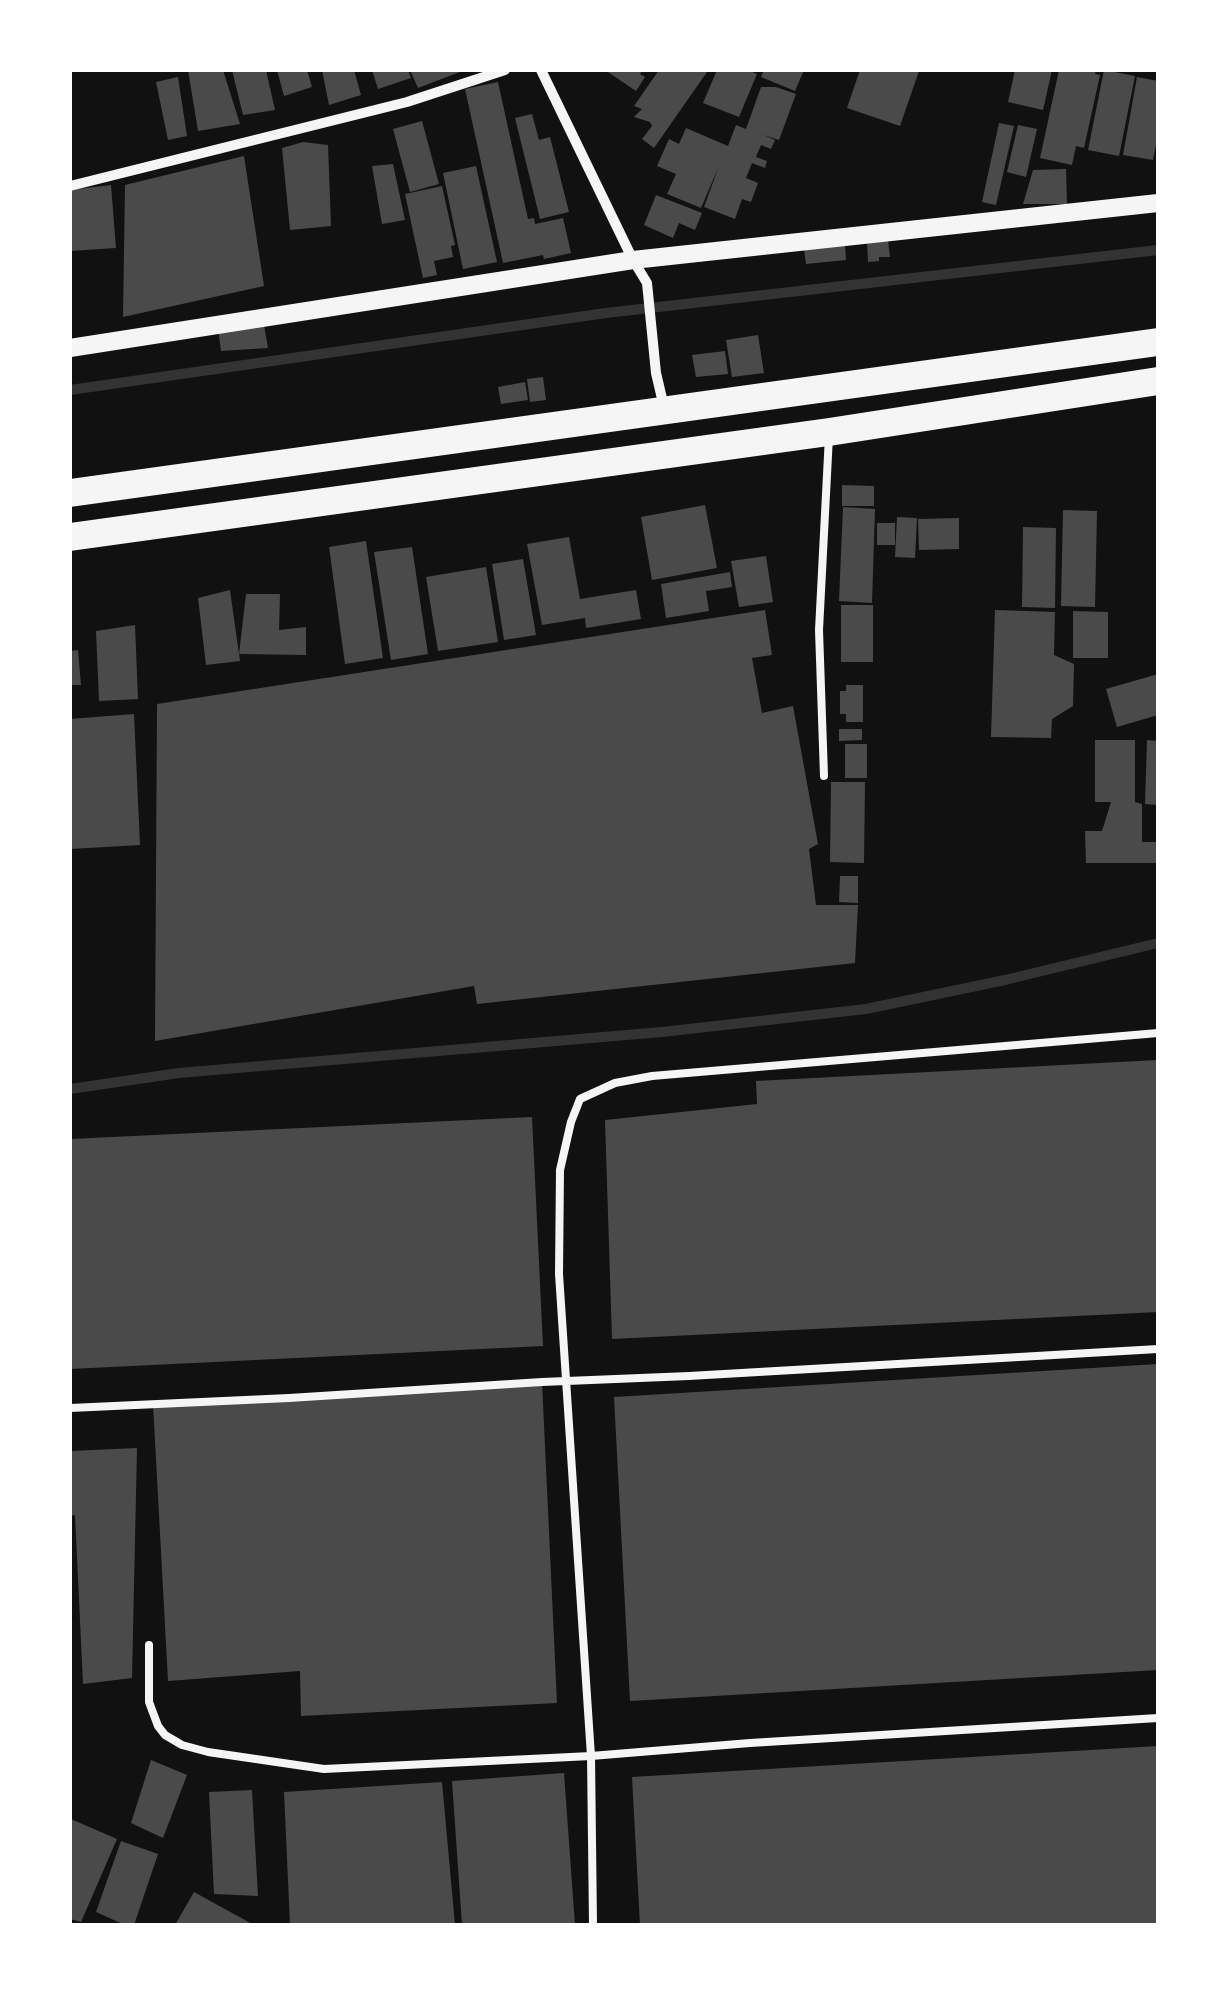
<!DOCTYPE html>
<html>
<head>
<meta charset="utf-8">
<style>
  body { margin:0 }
  #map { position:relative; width:1228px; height:1995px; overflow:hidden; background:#111; font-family:"IBM Plex Sans",sans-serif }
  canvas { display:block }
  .frame { position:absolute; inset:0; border:72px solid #fff; pointer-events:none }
</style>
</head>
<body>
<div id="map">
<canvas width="1228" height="1995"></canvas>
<div class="frame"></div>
</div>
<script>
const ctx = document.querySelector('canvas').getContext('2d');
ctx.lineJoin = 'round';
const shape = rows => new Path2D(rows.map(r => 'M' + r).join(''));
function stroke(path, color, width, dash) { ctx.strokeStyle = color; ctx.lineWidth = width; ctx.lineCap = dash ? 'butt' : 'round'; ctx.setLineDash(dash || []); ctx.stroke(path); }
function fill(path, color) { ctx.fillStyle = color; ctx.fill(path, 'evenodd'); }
stroke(shape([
  [70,390,606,313,1158,250],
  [70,1089,179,1073,662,1032,866,1009,1005,980,1158,943]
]), '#333', 10);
fill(shape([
  [188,70,223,70,240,124,198,131],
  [232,70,266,70,275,110,243,115],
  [277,70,307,70,312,87,284,96],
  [322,70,354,70,361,95,329,105],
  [372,70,408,70,411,78,378,89],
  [410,70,465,70,418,88],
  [605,70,643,70,640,74,645,77,636,91],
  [659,70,704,70,707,72,654,148,642,139,652,126,650,122,634,117,642,109,634,106],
  [717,70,748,70,757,74,739,117,703,103],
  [764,70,804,70,795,91,761,77],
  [860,70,919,71,900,126,847,108],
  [1015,70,1052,70,1043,110,1008,102],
  [1059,70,1096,70,1095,74,1100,75,1084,148,1076,146,1072,165,1040,158],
  [1104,70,1135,76,1119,156,1088,150],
  [178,77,187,136,168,140,156,82],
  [1137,77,1158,81,1158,133,1153,160,1123,155],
  [498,82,528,219,534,218,535,224,563,218,571,253,544,259,543,255,503,263,465,89],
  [761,87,776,87,796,94,779,140,764,135,775,140,771,149,761,145,756,157,767,161,765,168,752,163,746,178,758,183,751,202,742,199,735,219,704,207,719,166,701,208,667,194,676,174,657,166,669,139,679,144,686,128,728,146,736,125,746,129],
  [532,114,539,140,550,137,569,212,540,219,515,118],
  [422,121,439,184,410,192,393,129],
  [999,123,1014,126,996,205,982,202],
  [1018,125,1037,129,1026,177,1007,172],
  [303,142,328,145,331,226,290,230,282,148],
  [244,156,264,286,123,317,125,185],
  [393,164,405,220,382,224,372,166],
  [476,166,497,262,463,269,443,173],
  [1066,169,1067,204,1023,204,1033,170],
  [111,185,116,248,70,251,70,190],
  [442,186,455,245,451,246,453,257,434,261,437,275,423,278,405,194],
  [656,195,702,213,695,230,679,223,673,238,644,225],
  [888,240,890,257,879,257,879,261,868,262,867,242],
  [845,245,846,260,806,264,804,249],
  [264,325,268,348,221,351,218,328],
  [758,335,764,373,732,377,726,340],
  [725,351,728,374,696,377,692,355],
  [543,377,546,400,530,402,527,379],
  [525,382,528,400,501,404,498,387],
  [842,485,874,486,874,506,842,506],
  [705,505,717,568,652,580,641,517],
  [843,507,875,509,872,603,839,601],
  [1063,510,1097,511,1095,607,1061,606],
  [897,517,917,518,915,558,895,557],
  [959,518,959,549,919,550,918,519],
  [877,523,895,523,895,545,877,545],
  [1023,527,1056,528,1055,608,1022,607],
  [569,537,580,599,636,590,641,619,586,628,585,618,542,625,527,544],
  [366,541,383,658,345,664,329,547],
  [412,547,428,654,391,660,374,552],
  [766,556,773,602,739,607,731,561],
  [523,559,536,635,504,640,492,564],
  [486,567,498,642,438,651,426,577],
  [730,572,732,587,706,591,709,611,666,618,661,584],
  [230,590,239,654,246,594,280,594,279,630,306,627,306,655,239,654,240,661,206,665,198,598],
  [841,605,873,605,873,662,841,662],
  [765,610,772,655,752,658,762,713,793,706,818,844,809,849,816,905,858,905,855,963,477,1004,474,986,155,1041,157,704],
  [995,610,1055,612,1054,655,1074,664,1073,706,1052,719,1051,738,991,737],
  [1073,611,1108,612,1108,658,1073,658],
  [135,625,138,699,99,701,96,631],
  [78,650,81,685,70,685,70,651],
  [1158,674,1158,715,1117,727,1106,689],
  [846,685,863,685,863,722,846,722,846,714,840,714,840,691,846,691],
  [134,714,140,845,70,849,70,719],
  [839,729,862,729,862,740,839,741],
  [1095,740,1135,740,1135,802,1142,804,1142,842,1158,842,1158,863,1086,863,1085,831,1102,831,1111,802,1095,802],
  [1147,740,1158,741,1158,805,1145,804],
  [845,744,867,744,867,778,845,778],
  [831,782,865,782,864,863,830,862],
  [840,876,858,876,858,903,839,902],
  [1158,1060,1158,1312,612,1339,605,1120,757,1104,756,1081],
  [532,1117,543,1346,70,1369,70,1139],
  [1158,1364,1158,1670,630,1701,614,1397],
  [542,1382,557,1703,301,1716,300,1671,168,1681,153,1404],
  [137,1448,132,1678,83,1684,75,1515,70,1516,70,1451],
  [1158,1746,1158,1925,640,1925,632,1777],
  [151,1760,187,1775,163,1838,131,1823],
  [564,1773,575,1925,462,1925,452,1781],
  [442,1782,455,1925,290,1925,284,1792],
  [252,1790,258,1896,214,1894,209,1792],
  [71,1819,117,1839,81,1922,70,1919],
  [121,1841,158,1854,134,1925,125,1925,96,1912],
  [194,1892,254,1925,175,1925]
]), '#4a4a4a');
stroke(shape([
  [824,776,819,630,829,436],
  [70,1408,289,1398,542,1382,689,1376,1158,1349],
  [149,1645,149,1702,158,1726,165,1735,182,1745,208,1752,324,1769,591,1756,750,1743,1158,1718],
  [593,1925,591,1756,559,1274,560,1170,571,1122,580,1099,615,1083,652,1076,1158,1033]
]), '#f5f5f5', 8);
stroke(shape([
  [541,70,633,260,647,283,656,373,664,407],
  [70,186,407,102,505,70]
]), '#f5f5f5', 10);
stroke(shape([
  [70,348,633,260,1158,203]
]), '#f5f5f5', 18);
stroke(shape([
  [70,493,1158,342],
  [70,537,829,432,1158,381]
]), '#f5f5f5', 28);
</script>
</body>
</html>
